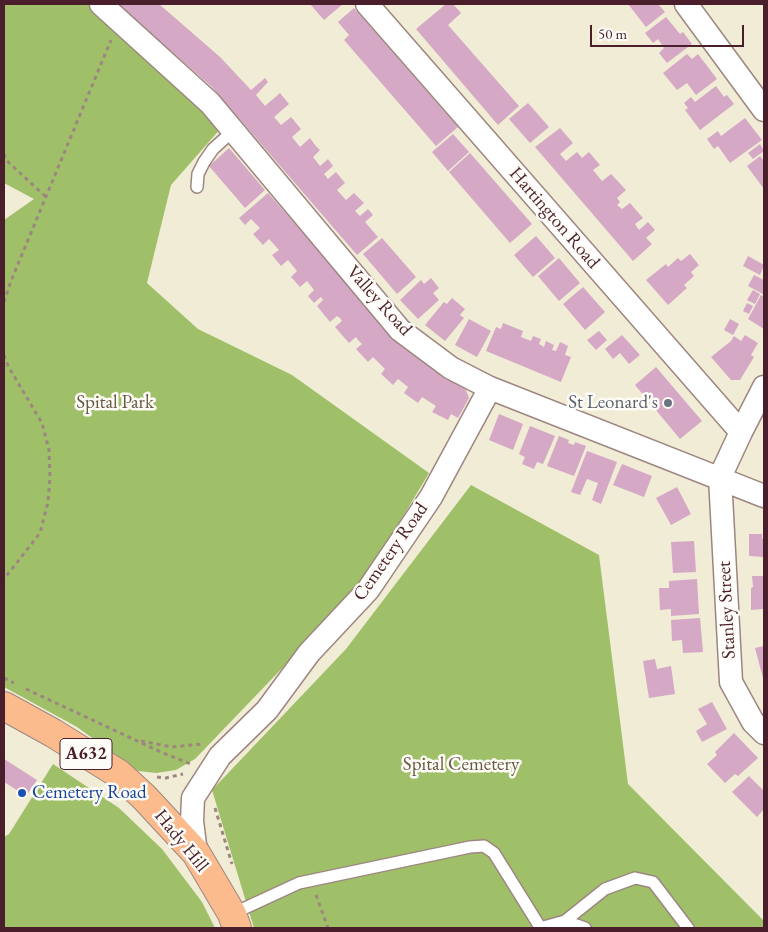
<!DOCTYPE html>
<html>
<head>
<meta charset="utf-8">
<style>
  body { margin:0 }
  #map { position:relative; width:768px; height:932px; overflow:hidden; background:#f1ecd5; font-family:"EB Garamond",serif }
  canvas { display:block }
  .frame { position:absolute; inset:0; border:5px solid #4a1f2b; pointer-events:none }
  .scale { position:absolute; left:590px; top:25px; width:154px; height:22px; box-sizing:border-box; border:2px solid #4a1f2b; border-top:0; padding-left:6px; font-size:15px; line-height:18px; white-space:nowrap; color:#4a1f2b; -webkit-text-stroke:4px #fdfcf7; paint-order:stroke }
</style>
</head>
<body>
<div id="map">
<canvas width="768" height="932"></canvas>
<div class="frame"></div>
<div class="scale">50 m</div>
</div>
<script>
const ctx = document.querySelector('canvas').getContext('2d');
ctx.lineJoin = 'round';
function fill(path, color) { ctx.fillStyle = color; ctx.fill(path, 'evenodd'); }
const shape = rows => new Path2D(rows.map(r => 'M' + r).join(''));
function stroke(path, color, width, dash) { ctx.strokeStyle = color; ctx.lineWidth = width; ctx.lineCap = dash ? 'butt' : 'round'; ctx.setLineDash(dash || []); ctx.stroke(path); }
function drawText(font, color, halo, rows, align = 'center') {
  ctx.font = font + ' "EB Garamond",serif'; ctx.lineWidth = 5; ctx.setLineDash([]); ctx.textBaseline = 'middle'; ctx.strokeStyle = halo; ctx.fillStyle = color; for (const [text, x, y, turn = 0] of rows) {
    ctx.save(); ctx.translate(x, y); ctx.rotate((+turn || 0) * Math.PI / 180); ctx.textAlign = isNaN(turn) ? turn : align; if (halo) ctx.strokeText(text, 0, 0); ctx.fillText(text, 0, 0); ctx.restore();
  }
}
fill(shape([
  [4,4,95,4,222,127,171,185,147,283,198,329,292,375,429,473,362,585,195,759,176,770,156,773,138,771,77,727,4,687,4,220,34,199,4,183],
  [471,485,599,555,628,784,764,921,764,928,254,928,212,790,346,649],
  [53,764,119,808,162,849,202,902,215,928,4,928,4,837,9,834]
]), '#9fc069');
fill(shape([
  [117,4,159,4,220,57,251,90,265,78,268,82,256,95,265,106,280,93,289,104,274,117,281,125,291,117,301,129,292,137,300,147,310,138,315,145,320,150,313,157,320,166,328,159,333,166,324,174,328,179,336,172,345,183,337,190,346,200,354,193,364,203,355,211,360,216,368,209,373,215,365,222,378,237,357,255,212,87],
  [310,4,343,4,324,20],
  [446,4,453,4,461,13,448,25,519,106,498,125,416,29],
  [628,4,658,4,665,12,646,27],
  [354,8,458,127,436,146,344,40,349,35,338,22],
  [666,17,680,34,683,32,692,44,667,63,659,53,664,48,658,39,653,43,645,33],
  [687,54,692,59,698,54,717,79,696,95,687,83,677,90,663,73],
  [716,86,724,97,727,95,734,104,700,130,685,110,688,108,684,103,691,97,695,102],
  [528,103,549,127,530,143,509,119],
  [745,118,762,140,730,163,718,146,714,149,707,139,718,131,721,136],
  [560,128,573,143,560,154,566,161,577,152,582,158,589,152,600,165,593,170,602,181,611,174,626,190,617,198,620,202,617,205,622,209,630,203,636,210,643,218,635,224,639,230,648,222,655,230,646,238,652,244,633,261,535,147],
  [453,134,469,152,448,171,432,152],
  [760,144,764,151,753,159,748,153],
  [229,148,265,190,245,208,209,166],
  [470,153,532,224,510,243,449,172],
  [760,156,764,161,764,189,747,166],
  [268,193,401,344,445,379,459,384,466,390,469,398,458,418,451,414,448,420,432,412,436,406,422,397,418,403,404,393,408,387,398,379,393,385,381,374,385,369,373,357,368,362,356,349,362,344,358,340,356,337,349,343,335,327,342,321,340,318,337,316,330,322,317,306,323,300,321,297,314,303,308,296,314,290,307,281,300,287,291,277,297,271,288,260,281,266,272,255,279,250,269,239,263,245,253,234,260,228,251,219,245,225,239,218],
  [536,236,555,258,533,277,514,255],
  [382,238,416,277,397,294,363,254],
  [690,254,699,265,691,272,694,276,684,285,687,288,668,305,646,280,666,264,668,267,678,258,681,261],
  [748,256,764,265,760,275,743,266],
  [559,258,580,283,559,301,538,276],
  [754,275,764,280,763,294,748,286],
  [431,278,439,288,433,293,439,300,418,319,400,300,421,280,424,284],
  [583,287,605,312,585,330,563,304],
  [753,290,760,294,755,304,747,300],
  [761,295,764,297,764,329,748,319],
  [452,298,465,309,460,315,464,318,445,341,425,325,444,302,447,304],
  [747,303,753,306,749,314,743,311],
  [469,319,491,331,477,357,455,345],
  [730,319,739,324,733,335,724,330],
  [503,323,523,331,521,337,531,341,533,336,541,339,539,344,541,345,544,347,546,341,554,345,552,350,556,351,560,342,568,346,565,355,571,357,561,382,486,351,496,327,501,329],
  [599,331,607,340,596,350,587,340],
  [622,335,640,355,629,364,620,353,613,359,605,349],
  [745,335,758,343,751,355,754,357,740,380,731,380,711,357,731,341,734,336,741,341],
  [656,367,702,421,680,439,635,385],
  [499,414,523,424,513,450,489,440],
  [530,426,555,436,543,464,537,462,534,469,522,464,525,457,519,454],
  [559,436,569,440,568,443,574,445,575,442,586,446,574,476,547,466],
  [587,451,617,462,601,504,592,500,598,483,587,479,580,495,571,492],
  [622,464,652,476,644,497,613,485],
  [677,487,691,514,671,525,656,498],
  [749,534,762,534,762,539,764,539,764,557,749,556],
  [694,541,696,572,673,573,671,542],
  [752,576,764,576,764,609,751,610,751,588,753,587],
  [697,579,699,614,671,616,671,609,660,610,659,588,669,588,669,581],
  [700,618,703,652,683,653,682,640,672,641,671,620],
  [764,646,764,682,755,648],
  [655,659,657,669,671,666,675,694,649,698,643,661],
  [712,702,727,729,702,742,696,731,707,724,698,709],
  [734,733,758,758,738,776,735,774,725,783,707,764,717,755,715,752],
  [4,759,37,780,26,796,4,782],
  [749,776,764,791,764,809,757,817,732,792]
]), '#d5a8c6');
const service = shape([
  [197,187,198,174,204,162,213,149,234,130],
  [232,914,299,883,470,847,484,846,494,853,540,927],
  [565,921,605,889,635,878,653,882,688,928],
  [540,928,565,921,585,928]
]);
const minor = shape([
  [101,4,210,103,400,330,451,368,490,388,764,496],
  [367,4,741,432],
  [686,4,764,110],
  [764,387,741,432,720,477,731,682,753,722,764,733],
  [196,853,192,821,193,798,220,756,267,710,309,653,368,590,431,497,490,388]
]);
const primary = shape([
  [4,706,53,733,119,774,144,797,196,853,232,914,237,928]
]);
stroke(service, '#9e8680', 14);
stroke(minor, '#9e8680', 25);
stroke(primary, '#9e8680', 30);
stroke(shape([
  [4,154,6,160,46,197],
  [4,302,11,281,111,40],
  [4,355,8,366,42,423,49,450,50,477,48,502,40,533,4,579],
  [4,678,14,683],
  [26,689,163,753,191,764],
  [141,741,172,747,202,744],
  [157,777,166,778,183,774],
  [215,808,232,864],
  [316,895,328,928]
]), '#9e8680', 3, [4, 4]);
stroke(service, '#fff', 11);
stroke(minor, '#fff', 22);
stroke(primary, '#fbbb8d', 28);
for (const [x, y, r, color] of [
  [668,403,5,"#6b7280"],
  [22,793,5,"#1a4fb4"]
]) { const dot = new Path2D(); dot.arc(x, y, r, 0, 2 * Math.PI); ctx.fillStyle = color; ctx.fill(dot); stroke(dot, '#fdfcf7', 2); }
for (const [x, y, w] of [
  [86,754,52]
]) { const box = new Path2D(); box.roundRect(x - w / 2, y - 15.5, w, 31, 4); ctx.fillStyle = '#fdfcf7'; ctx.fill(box); stroke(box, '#4a1f2b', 1); }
drawText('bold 18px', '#4a1f2b', null, [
  ["A632",86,754]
]);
drawText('19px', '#4a1f2b', '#fdfcf7', [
  ["Hartington Road",554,218,49],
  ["Valley Road",379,301,48],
  ["Cemetery Road",391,552,-55],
  ["Stanley Street",727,610,-93],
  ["Hady Hill",181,841,51]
]);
drawText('19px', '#685741', '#fdfcf7', [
  ["Spital Park",115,403],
  ["Spital Cemetery",461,765]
]);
drawText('19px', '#5b616d', '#fdfcf7', [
  ["St Leonard's",658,403]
], 'right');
drawText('19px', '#164399', '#fdfcf7', [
  ["Cemetery Road",32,793]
], 'left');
</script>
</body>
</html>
